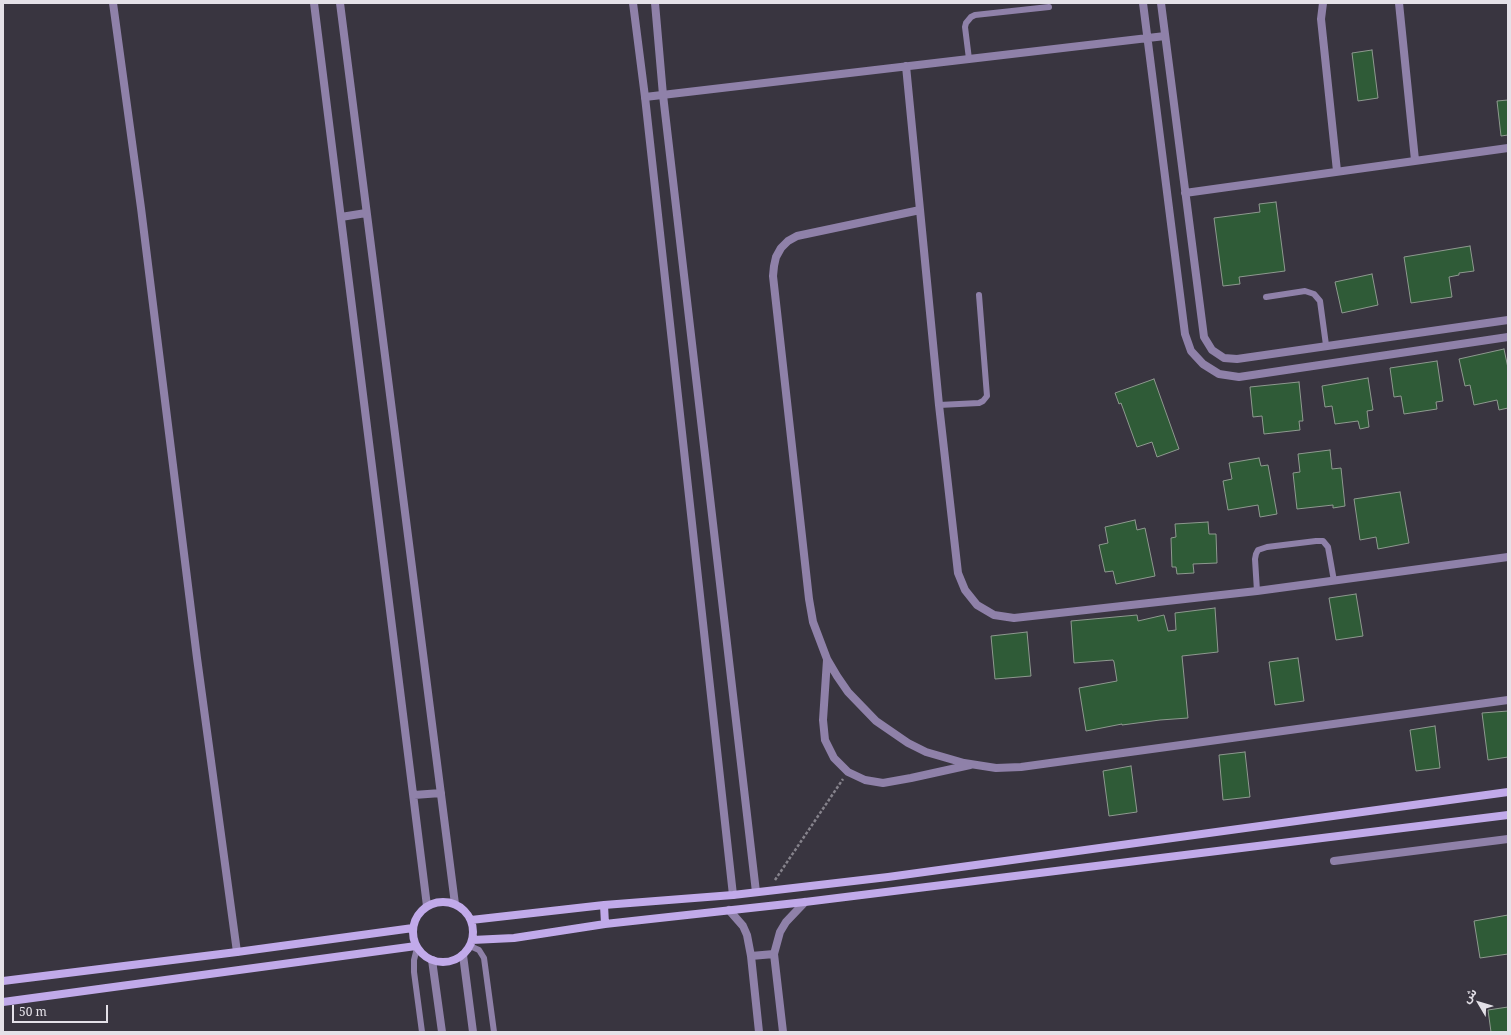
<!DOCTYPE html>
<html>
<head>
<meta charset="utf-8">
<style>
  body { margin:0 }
  #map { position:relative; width:1511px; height:1035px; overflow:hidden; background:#393540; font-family:"Noto Serif","Noto Sans Arabic",serif }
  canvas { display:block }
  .frame { position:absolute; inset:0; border:4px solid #e4e1e8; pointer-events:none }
  .north { position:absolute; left:1459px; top:983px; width:40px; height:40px; -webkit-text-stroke:3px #393540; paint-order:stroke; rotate:308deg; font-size:11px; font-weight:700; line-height:16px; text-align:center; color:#e4e1e8 }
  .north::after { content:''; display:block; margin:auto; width:14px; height:18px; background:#e4e1e8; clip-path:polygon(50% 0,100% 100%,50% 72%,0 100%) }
  .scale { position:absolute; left:12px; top:1005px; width:96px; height:18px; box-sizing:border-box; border:2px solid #e4e1e8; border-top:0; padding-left:5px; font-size:12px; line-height:14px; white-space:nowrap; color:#e4e1e8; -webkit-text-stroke:3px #393540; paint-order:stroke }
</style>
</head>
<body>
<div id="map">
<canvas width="1511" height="1035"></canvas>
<div class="frame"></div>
<div class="north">ش</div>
<div class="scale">50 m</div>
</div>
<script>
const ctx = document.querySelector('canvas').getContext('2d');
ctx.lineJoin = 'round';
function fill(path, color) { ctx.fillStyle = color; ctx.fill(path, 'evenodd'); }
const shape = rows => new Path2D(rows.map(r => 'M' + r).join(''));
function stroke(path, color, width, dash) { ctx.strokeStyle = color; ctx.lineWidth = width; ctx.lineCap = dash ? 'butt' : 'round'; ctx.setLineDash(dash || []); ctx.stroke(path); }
const building = shape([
  [1372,50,1378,98,1358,101,1352,53,1372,50],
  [1508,100,1508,135,1501,136,1497,101,1508,100],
  [1276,202,1285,271,1239,277,1240,284,1223,286,1214,218,1260,212,1259,204,1276,202],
  [1470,246,1474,271,1459,273,1459,275,1449,277,1452,297,1411,303,1404,257,1470,246],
  [1372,274,1378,305,1342,313,1335,282,1372,274],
  [1504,349,1508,368,1508,408,1499,410,1497,400,1474,405,1470,385,1465,386,1459,359,1504,349],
  [1437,361,1443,401,1436,402,1437,409,1404,414,1401,396,1394,397,1390,368,1437,361],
  [1368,378,1373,410,1367,411,1369,427,1360,429,1358,421,1335,424,1332,406,1325,407,1322,386,1368,378],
  [1154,379,1179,449,1157,457,1152,442,1137,447,1121,403,1119,404,1115,393,1154,379],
  [1299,382,1303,421,1299,421,1300,430,1264,434,1262,416,1253,417,1250,387,1299,382],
  [1330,450,1332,469,1341,468,1345,506,1333,508,1333,505,1297,509,1293,473,1300,472,1298,454,1330,450],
  [1259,458,1261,466,1268,465,1277,514,1260,517,1258,505,1228,510,1223,481,1232,479,1229,463,1259,458],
  [1400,492,1409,543,1378,549,1376,537,1360,540,1354,499,1400,492],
  [1135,520,1137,530,1145,528,1155,576,1116,584,1113,571,1105,572,1099,545,1108,543,1105,527,1135,520],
  [1208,522,1209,534,1216,534,1217,563,1193,564,1194,573,1177,574,1176,567,1172,567,1171,538,1176,537,1175,524,1208,522],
  [1356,594,1363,636,1336,640,1329,598,1356,594],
  [1215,608,1218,652,1182,656,1188,718,1160,720,1122,725,1122,724,1086,731,1079,688,1117,681,1114,662,1113,660,1074,663,1071,621,1137,615,1138,621,1164,615,1168,631,1176,630,1175,613,1215,608],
  [1027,632,1031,676,995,679,991,636,1027,632],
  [1298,658,1304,701,1275,705,1269,662,1298,658],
  [1508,711,1508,757,1488,760,1482,713,1508,711],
  [1435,726,1440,768,1416,771,1410,730,1435,726],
  [1245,752,1250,797,1223,800,1219,755,1245,752],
  [1131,766,1137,812,1109,816,1103,771,1131,766],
  [1508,915,1508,954,1480,958,1474,921,1508,915],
  [1508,1007,1508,1032,1491,1032,1488,1010,1508,1007]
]);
fill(building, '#2f5b37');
stroke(building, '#8e998f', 1);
stroke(shape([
  [775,880,843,779]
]), '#86838c', 2.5, [3, 2]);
stroke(shape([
  [969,59,965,27,966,23,971,17,975,15,1049,7],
  [1266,297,1305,291,1314,294,1320,301,1326,345],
  [939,405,979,403,983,401,987,396,979,295],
  [1257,591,1255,559,1256,554,1258,550,1267,547,1316,541,1323,541,1328,547,1334,581],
  [470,946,479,950,484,958,494,1032],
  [417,948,414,960,414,972,422,1032]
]), '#8f81a9', 6);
stroke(shape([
  [113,3,141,208,197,658,237,952],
  [1143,3,1185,334,1191,351,1203,364,1219,374,1239,377,1508,337],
  [1161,3,1204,337,1212,350,1224,358,1237,359,1508,320],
  [1323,3,1321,19,1337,171],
  [1399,3,1415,160],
  [906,66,939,405,958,573,965,590,977,605,994,615,1014,618,1257,591,1508,557],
  [645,97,1165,36],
  [1185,193,1508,148],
  [920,210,797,236,788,241,781,248,776,257,774,266,773,276,809,599,813,622,827,659,837,676,848,692,876,721,908,743,926,752,964,763,996,768,1021,767,1508,700],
  [827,660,823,720,825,740,834,758,848,772,865,780,883,783,911,778,970,765],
  [1334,861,1508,839]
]), '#8f81a9', 8);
stroke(shape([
  [314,3,427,906],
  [340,3,455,904],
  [633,3,645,97,733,895],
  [655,3,663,95,756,892],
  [341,217,366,213],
  [414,795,441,793],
  [729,910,743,926,747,935,751,956,759,1032],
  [463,955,473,1032],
  [751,956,774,954],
  [432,960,442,1032],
  [783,1032,774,954,780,932,786,922,805,902]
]), '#8f81a9', 8);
stroke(shape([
  '413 932a30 30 0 1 1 60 0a30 30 0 1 1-60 0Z',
  [604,905,605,924],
  [471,920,604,905,733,895,888,877,1508,792],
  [472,940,514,938,605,924,805,902,1508,815],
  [3,981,237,952,413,928],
  [3,1002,416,946]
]), '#c1aaea', 8);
</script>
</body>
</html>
